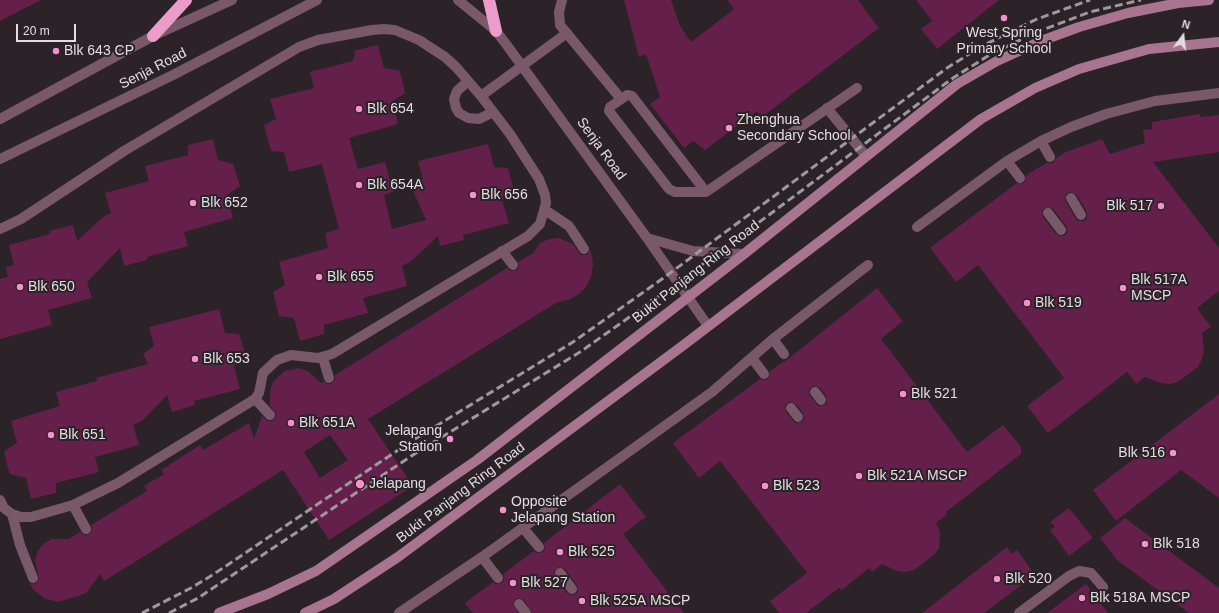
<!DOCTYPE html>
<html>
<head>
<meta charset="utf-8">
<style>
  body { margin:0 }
  #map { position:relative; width:1219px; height:613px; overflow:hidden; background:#2b2327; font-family:Arial,sans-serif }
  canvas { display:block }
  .north { position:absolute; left:1163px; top:16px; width:40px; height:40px; -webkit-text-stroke:3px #2b2327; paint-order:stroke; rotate:15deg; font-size:11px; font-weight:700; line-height:16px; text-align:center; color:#e3dde0 }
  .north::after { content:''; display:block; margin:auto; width:14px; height:18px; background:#e3dde0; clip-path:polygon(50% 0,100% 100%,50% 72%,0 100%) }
  .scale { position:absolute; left:16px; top:24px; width:60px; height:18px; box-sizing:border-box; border:2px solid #e3dde0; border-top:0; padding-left:5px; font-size:12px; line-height:14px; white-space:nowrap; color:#e3dde0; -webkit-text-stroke:3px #2b2327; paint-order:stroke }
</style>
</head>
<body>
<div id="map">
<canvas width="1219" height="613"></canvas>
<div class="north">N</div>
<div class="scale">20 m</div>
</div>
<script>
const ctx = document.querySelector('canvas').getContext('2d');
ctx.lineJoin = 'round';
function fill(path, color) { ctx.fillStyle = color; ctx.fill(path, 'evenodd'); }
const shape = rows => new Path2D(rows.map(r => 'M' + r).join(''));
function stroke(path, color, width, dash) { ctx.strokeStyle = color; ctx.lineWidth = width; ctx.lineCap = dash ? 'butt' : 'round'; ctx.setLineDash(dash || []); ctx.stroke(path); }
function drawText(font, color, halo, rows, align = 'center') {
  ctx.font = font + ' Arial,sans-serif'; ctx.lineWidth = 4; ctx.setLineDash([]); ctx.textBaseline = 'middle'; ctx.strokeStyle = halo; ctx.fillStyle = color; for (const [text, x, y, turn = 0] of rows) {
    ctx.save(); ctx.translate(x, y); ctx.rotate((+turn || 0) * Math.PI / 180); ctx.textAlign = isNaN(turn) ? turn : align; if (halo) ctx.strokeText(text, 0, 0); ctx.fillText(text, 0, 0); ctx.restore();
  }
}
fill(shape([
  [0,0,41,0,0,21],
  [624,0,671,0,680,26,691,42,734,9,727,0,858,0,879,28,762,117,757,111,705,150,693,141,684,148,650,104,660,97,646,54,639,57],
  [916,0,999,0,937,49,921,29,932,21],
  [378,45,384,68,399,70,402,79,405,93,393,101,398,124,349,138,358,169,385,162,393,192,384,195,392,229,426,220,412,188,423,179,418,161,488,144,494,167,508,168,514,191,502,200,509,223,463,235,464,240,440,246,438,236,411,261,402,266,407,286,363,298,368,313,324,325,324,334,300,341,294,318,279,316,273,292,285,285,279,262,328,248,325,233,339,229,322,164,289,172,284,152,271,151,264,125,276,119,270,99,314,88,310,72,353,61,353,57,355,57,354,51],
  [1200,114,1200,117,1219,115,1219,152,1153,162,1219,248,1219,291,1197,308,1211,327,1202,333,1204,351,1202,359,1198,367,1178,382,1170,384,1161,383,1145,377,1136,384,1127,372,1048,433,1027,406,1064,378,978,265,956,282,930,248,1017,183,1024,183,1026,176,1036,169,1047,163,1053,163,1056,158,1066,152,1102,139,1110,154,1145,143,1143,130,1152,129,1152,122],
  [1071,192,1077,195,1087,212,1087,218,1084,221,1078,221,1076,219,1065,201,1066,194],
  [1048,207,1053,209,1066,226,1067,232,1065,235,1061,236,1056,234,1043,217,1042,210],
  [213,139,218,160,233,164,240,186,227,195,233,218,184,232,188,246,147,257,147,260,124,266,120,248,87,282,92,298,48,310,52,325,0,339,0,279,8,277,6,267,14,265,9,245,50,234,49,231,73,225,77,241,102,218,111,213,105,193,149,181,145,166,188,155,188,145],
  [559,238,573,244,581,255,587,255,590,250,592,256,593,266,591,277,586,287,579,294,570,299,556,303,368,419,413,486,329,540,283,470,104,581,100,574,87,592,79,596,57,602,44,598,34,590,29,583,35,584,39,579,35,560,38,551,43,544,52,539,69,539,80,532,85,535,89,534,92,530,91,525,147,491,144,486,164,474,161,470,200,445,203,450,249,423,254,439,262,416,268,421,272,421,276,417,276,413,270,406,270,391,273,382,285,371,298,368,308,371,321,383,324,381,327,384,331,384,335,380,335,375,507,268,511,271,517,270,519,267,518,262,533,253,540,243,549,239],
  [330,435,348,460,320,478,304,452],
  [877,288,903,321,881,339,967,452,1003,425,1021,447,1021,454,946,512,947,514,936,523,940,532,939,548,934,555,914,570,905,572,897,571,882,564,872,572,869,568,842,590,839,588,806,613,779,613,770,601,807,573,720,461,699,478,673,443,760,379,764,380,768,379,770,371,788,359],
  [814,386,820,388,826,396,827,402,825,405,818,406,810,396,809,389],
  [790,402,796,404,803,413,804,419,802,422,795,423,786,412,785,405],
  [219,309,225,333,239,334,245,353,248,354,234,366,240,389,194,401,195,405,172,412,167,395,143,420,133,425,139,445,95,457,99,472,56,483,56,493,31,499,26,478,10,474,7,465,4,451,17,443,11,421,60,406,56,392,97,381,96,378,148,364,143,354,154,346,149,327],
  [1219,394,1219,498,1181,470,1116,521,1093,490],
  [620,484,646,517,623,534,684,613,532,613,524,600,518,598,515,599,513,604,518,613,473,613,465,603,493,582,496,584,502,583,504,580,503,574,534,551,537,553,543,552,545,549,544,543],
  [559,567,565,569,577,585,578,591,576,594,572,595,567,593,555,577,554,571],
  [1069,508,1093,538,1069,556,1050,530,1055,527,1050,522],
  [1125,518,1219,588,1219,613,1189,613,1117,560,1100,538],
  [1007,547,1012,554,1017,550,1035,575,984,613,922,613],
  [1086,584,1108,613,1047,613]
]), '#64204a');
stroke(shape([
  [562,0,559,12,560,25,621,99],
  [468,81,457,91,454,99,456,108,459,113,468,118,479,119,493,112],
  [481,96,567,33],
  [827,108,866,156],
  [1041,141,1050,157],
  [1007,161,1020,178],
  [706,192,632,96,627,95,610,107,609,111,669,189,675,192,706,192,857,88],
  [1071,198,1081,215],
  [545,210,569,226,584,249],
  [1048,213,1061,230],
  [917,227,1007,161,1041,141,1071,127,1106,114,1155,101,1219,93],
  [0,229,21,219,124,151,299,47,318,40,372,30,384,29,395,30,419,40,445,57,456,67,481,96,510,134,539,179,545,195,546,203,540,224,528,236,332,354,318,358,291,355,277,360,263,373,259,393,255,399,118,483,73,505,31,517,21,517,12,514,4,508,0,500],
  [502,251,513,265],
  [773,339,784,354],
  [323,358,329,378],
  [752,358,764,374],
  [815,392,821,400],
  [255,399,270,415],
  [791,408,798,417],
  [73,505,86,529],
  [12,514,20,545,33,578],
  [523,528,539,547],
  [482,557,498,578],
  [560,573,572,589],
  [519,604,526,613],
  [399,613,482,557,712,392,773,339,868,265],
  [1019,613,1069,576,1079,571,1091,573,1103,587]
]), '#79586a', 10);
stroke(shape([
  [458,0,496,31,506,44,647,238,708,326],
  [0,119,153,36,232,0],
  [0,159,173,75,317,0],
  [647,238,693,251,744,254]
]), '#79586a', 10);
stroke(shape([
  [219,613,268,594,316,571,477,460,744,254,957,84,997,61,1041,41,1079,27,1128,13,1178,3,1209,0],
  [305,613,334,599,398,557,681,347,981,119,1035,88,1079,69,1149,49,1219,42]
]), '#a87490', 10);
stroke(shape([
  [489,0,496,31],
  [153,36,186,0]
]), '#ed9cc9', 12);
stroke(shape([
  [142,613,191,588,214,574,410,442,573,342,662,279,947,68,982,46,1037,19,1090,0],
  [169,613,198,598,416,453,580,352,672,287,953,78,991,54,1037,32,1090,12,1141,0]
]), '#9f989c', 3, [8, 4]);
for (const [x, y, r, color] of [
  [1004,18,4,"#f890cb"],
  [56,51,4,"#f890cb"],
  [359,109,4,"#f890cb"],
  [729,128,4,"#f890cb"],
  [359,185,4,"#f890cb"],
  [473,195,4,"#f890cb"],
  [193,203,4,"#f890cb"],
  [1161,206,4,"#f890cb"],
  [319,277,4,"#f890cb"],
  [20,287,4,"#f890cb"],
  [1123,288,4,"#f890cb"],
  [1027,303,4,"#f890cb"],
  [195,359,4,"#f890cb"],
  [903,394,4,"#f890cb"],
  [291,423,4,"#f890cb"],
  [51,435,4,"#f890cb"],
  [450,439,4,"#f890cb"],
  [1173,453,4,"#f890cb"],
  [859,476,4,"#f890cb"],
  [360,484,5,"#f890cb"],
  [765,486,4,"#f890cb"],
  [503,510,4,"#f890cb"],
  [1145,544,4,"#f890cb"],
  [560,552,4,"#f890cb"],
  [997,579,4,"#f890cb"],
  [513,583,4,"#f890cb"],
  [1082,598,4,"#f890cb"],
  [582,601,4,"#f890cb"]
]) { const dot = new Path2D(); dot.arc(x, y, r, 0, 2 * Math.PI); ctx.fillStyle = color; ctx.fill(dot); stroke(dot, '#2b2327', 1.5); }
drawText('14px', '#e3dde0', '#2b2327', [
  ["West Spring",1004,33,"center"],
  ["Primary School",1004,49,"center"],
  ["Blk 643 CP",64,51],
  ["Blk 654",367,109],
  ["Zhenghua",737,120],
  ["Secondary School",737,136],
  ["Blk 654A",367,185],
  ["Blk 656",481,195],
  ["Blk 652",201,203],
  ["Blk 517",1153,206,"right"],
  ["Blk 655",327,277],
  ["Blk 517A",1131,280],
  ["MSCP",1131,296],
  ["Blk 650",28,287],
  ["Blk 519",1035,303],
  ["Blk 653",203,359],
  ["Blk 521",911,394],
  ["Blk 651A",299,423],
  ["Jelapang",442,431,"right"],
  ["Station",442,447,"right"],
  ["Blk 651",59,435],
  ["Blk 516",1165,453,"right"],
  ["Blk 521A MSCP",867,476],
  ["Jelapang",369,484],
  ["Blk 523",773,486],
  ["Opposite",511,502],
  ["Jelapang Station",511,518],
  ["Blk 518",1153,544],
  ["Blk 525",568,552],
  ["Blk 520",1005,579],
  ["Blk 527",521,583],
  ["Blk 518A MSCP",1090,598],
  ["Blk 525A MSCP",590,601]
], 'left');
drawText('14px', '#e3dde0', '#2b2327', [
  ["Senja Road",153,69,-27],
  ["Senja Road",601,149,54],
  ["Bukit Panjang Ring Road",696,272,-38],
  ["Bukit Panjang Ring Road",461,493,-37]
]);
</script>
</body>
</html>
